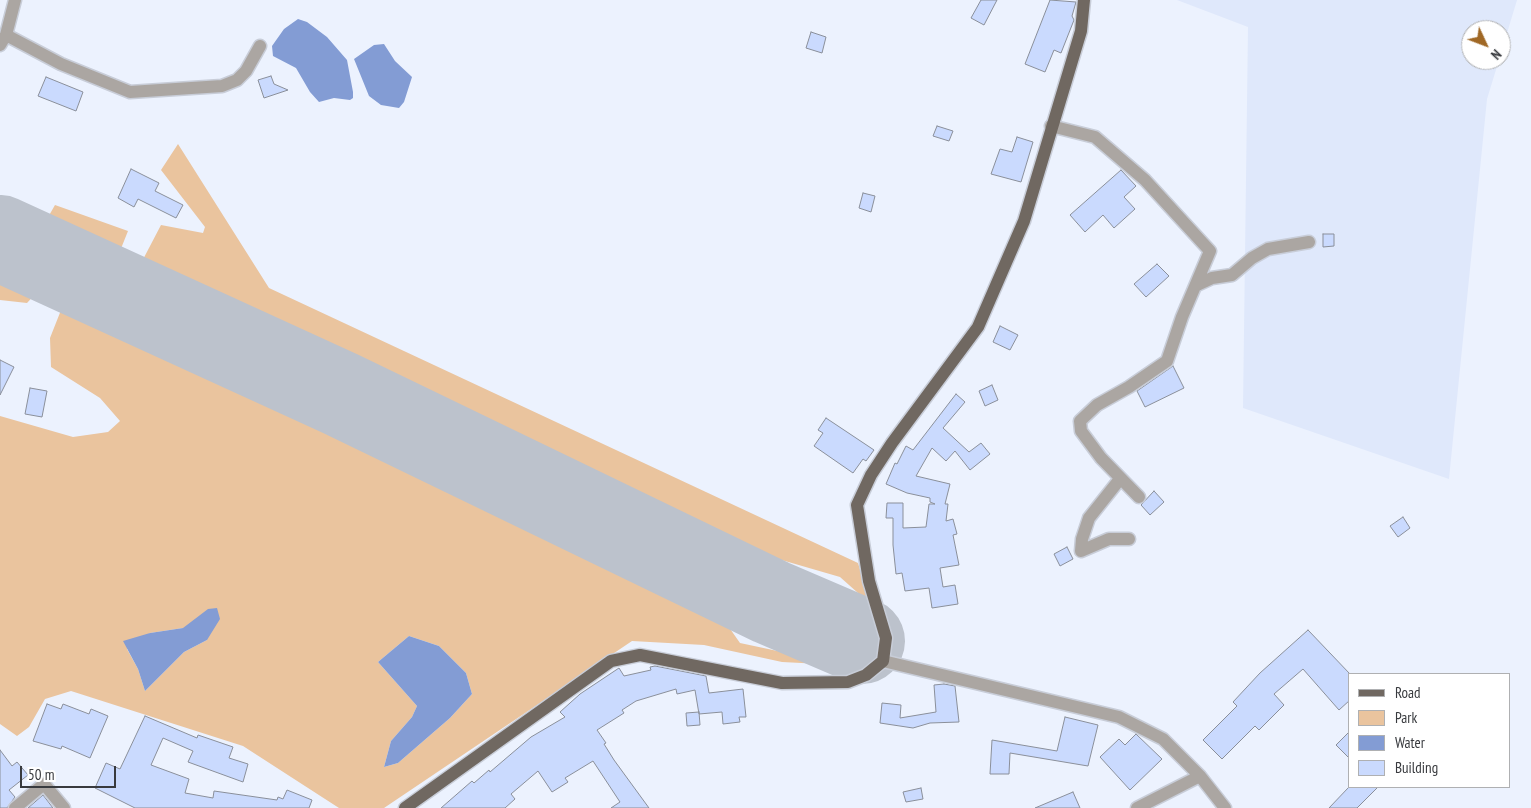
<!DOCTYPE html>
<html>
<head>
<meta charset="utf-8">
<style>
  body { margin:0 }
  #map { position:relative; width:1531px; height:808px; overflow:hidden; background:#ecf2fe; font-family:"PT Sans Narrow",sans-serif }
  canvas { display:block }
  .legend { position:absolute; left:1348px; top:673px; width:162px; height:115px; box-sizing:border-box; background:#fff; border:1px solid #afb0b2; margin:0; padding:6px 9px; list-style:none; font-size:15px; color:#383a3e }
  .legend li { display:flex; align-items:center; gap:10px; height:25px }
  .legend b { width:25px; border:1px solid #afb0b2 }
  .north { position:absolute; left:1461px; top:20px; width:50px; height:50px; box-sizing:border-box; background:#fff; border:1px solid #afb0b2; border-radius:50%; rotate:133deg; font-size:14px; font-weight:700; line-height:20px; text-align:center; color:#383a3e }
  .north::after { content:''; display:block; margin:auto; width:18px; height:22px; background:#a06825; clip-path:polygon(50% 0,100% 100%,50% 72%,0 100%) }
  .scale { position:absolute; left:20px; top:766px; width:96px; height:22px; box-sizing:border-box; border:2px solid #383a3e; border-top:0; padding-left:6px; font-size:15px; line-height:18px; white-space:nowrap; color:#383a3e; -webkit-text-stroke:4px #fff; paint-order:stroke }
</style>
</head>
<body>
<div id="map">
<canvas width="1531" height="808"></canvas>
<ul class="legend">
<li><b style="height:6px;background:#706861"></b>Road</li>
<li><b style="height:14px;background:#eac49e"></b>Park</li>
<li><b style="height:14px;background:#839cd4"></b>Water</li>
<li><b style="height:14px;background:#cadafe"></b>Building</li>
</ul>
<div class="north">N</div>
<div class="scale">50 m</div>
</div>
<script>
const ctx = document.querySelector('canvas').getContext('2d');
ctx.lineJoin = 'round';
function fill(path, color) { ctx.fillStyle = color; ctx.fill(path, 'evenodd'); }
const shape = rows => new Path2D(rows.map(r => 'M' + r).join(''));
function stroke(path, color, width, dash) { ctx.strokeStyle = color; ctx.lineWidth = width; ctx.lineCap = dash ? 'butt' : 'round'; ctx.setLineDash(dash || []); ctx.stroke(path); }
fill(shape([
  [1177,0,1517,0,1501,53,1501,30,1471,30,1471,60,1499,60,1487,99,1449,479,1243,408,1248,27]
]), '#dfe8fb');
fill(shape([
  [178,144,269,288,858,563,879,632,869,648,847,661,821,664,782,662,704,645,632,641,384,808,339,808,243,746,71,691,45,699,29,727,17,736,0,724,0,416,73,437,108,432,120,421,100,398,51,367,50,338,65,300,78,299,705,593,740,643,815,659,857,653,872,636,868,617,858,593,840,577,730,545,720,545,52,235,47,219,55,205,128,231,118,256,138,269,161,225,203,233,205,227,161,170],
  [183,628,207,640,184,652,145,691,138,669,127,649,150,633],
  [409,636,439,646,466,673,472,694,450,718,398,763,384,767,391,741,412,717,417,706,378,662],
  [0,263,39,290,27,303,0,300]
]), '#eac49e');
fill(shape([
  [298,19,307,22,327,37,347,60,353,92,353,98,350,100,334,98,319,102,310,92,296,68,273,56,272,46,284,29],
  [384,44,395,61,412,77,404,102,399,108,381,105,369,96,354,59,374,45],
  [217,608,220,619,207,640,184,652,145,691,138,669,123,641,150,633,183,628,208,609],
  [409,636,439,646,466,673,472,694,450,718,398,763,384,767,391,741,412,717,417,706,378,662]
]), '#839cd4');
stroke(shape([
  [0,238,341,394,771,602,862,641]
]), '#bcc2cc', 86);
const building = shape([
  [981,0,997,0,984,25,971,18,981,0],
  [1050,0,1076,2,1072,16,1074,20,1061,53,1054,50,1045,72,1025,64,1050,0],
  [811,32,826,37,822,53,806,48,811,32],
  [271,76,274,84,288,90,264,98,258,80,271,76],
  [46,77,83,92,76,111,38,96,46,77],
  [937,126,953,131,949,141,933,136,937,126],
  [1017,137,1033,142,1021,182,991,174,1000,149,1012,152,1017,137],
  [131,169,159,183,155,191,183,205,176,218,138,199,134,207,118,198,131,169],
  [1121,170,1136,186,1124,197,1135,209,1114,228,1103,215,1085,232,1070,215,1121,170],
  [863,193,875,196,871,212,859,208,863,193],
  [1323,234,1334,234,1334,246,1323,247,1323,234],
  [1157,264,1169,276,1146,297,1134,284,1157,264],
  [1000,326,1018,335,1010,350,993,342,1000,326],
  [0,360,14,367,0,395,0,360],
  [1173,366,1184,388,1145,407,1137,391,1173,366],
  [992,385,998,400,985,406,979,391,992,385],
  [30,388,47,391,42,417,25,414,30,388],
  [956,394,965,402,943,428,969,452,981,443,990,454,970,470,955,451,946,461,932,448,916,476,950,484,945,504,948,504,946,521,953,519,957,534,953,535,959,565,940,568,943,587,955,585,958,604,932,608,929,588,905,591,902,573,896,574,893,545,893,518,886,518,887,503,903,503,903,528,926,527,929,504,935,504,930,502,930,498,907,493,886,484,895,463,897,464,906,446,913,450,956,394],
  [826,418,874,450,866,461,863,459,853,473,814,446,823,433,818,430,826,418],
  [1154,491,1164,502,1150,515,1141,505,1154,491],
  [1403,517,1410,528,1398,537,1390,526,1403,517],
  [1067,547,1073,559,1060,566,1054,554,1067,547],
  [1308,630,1350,674,1350,700,1339,710,1303,669,1274,694,1284,705,1259,730,1255,726,1222,759,1203,740,1237,706,1233,702,1260,673,1308,630],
  [655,666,706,676,709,693,743,689,746,717,739,717,740,722,723,724,722,712,699,714,695,690,677,694,676,689,636,701,622,710,624,713,597,730,606,743,604,744,614,760,649,808,611,808,620,802,593,761,565,778,568,782,552,792,538,771,511,794,515,799,505,808,441,808,472,781,474,783,489,770,490,772,531,737,565,717,560,712,580,694,619,668,624,676,651,670,650,667,655,666],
  [944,684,955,686,959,722,930,723,913,728,880,723,882,703,901,705,900,718,936,712,934,685,944,684],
  [47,704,61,709,63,704,89,714,91,709,108,716,90,758,62,746,61,749,33,741,47,704],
  [699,712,700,725,687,726,686,713,699,712],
  [145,716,197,738,198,735,233,747,229,758,248,764,243,782,188,762,193,751,163,738,151,765,189,779,185,793,213,798,214,791,277,800,278,797,283,799,287,790,312,800,309,808,135,808,95,788,106,763,120,769,145,716],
  [1065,717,1098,725,1088,766,1010,753,1009,774,990,774,992,740,1057,751,1065,717],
  [1350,731,1350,759,1336,745,1350,731],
  [1136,734,1162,759,1130,790,1100,757,1119,739,1125,745,1136,734],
  [0,750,12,766,17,762,28,775,9,790,15,797,7,808,0,808,0,750],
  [1349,787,1378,787,1357,808,1329,808,1349,787],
  [921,788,923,799,906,802,903,792,921,788],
  [1073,792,1080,808,1035,808,1073,792],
  [43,795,53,808,28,808,43,795]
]);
fill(building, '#cadafe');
stroke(building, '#8a8f9a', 1);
const minor = shape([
  [6,35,61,64,130,92,222,86,237,80,246,71,260,46],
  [0,45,6,35,15,0],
  [1051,126,1095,137,1145,180,1210,251,1182,317,1167,361,1129,387,1097,405,1080,421,1081,431,1101,458,1139,497],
  [1197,285,1212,278,1232,275,1252,258,1268,249,1309,242],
  [1120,479,1089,518,1082,539,1081,551,1109,539,1129,539],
  [883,661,1119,717,1163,739,1200,776,1225,808],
  [15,808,44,784,64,808],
  [1137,808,1200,776]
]);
const major = shape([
  [405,808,611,661,640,655,782,683,848,682,866,675,883,661,886,638,869,581,857,505,871,475,892,443,978,327,1024,221,1081,31,1084,0]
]);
stroke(minor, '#c8cdd8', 15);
stroke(major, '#c8cdd8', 15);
stroke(minor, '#aba6a2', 12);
stroke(major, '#706861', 12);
</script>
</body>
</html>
